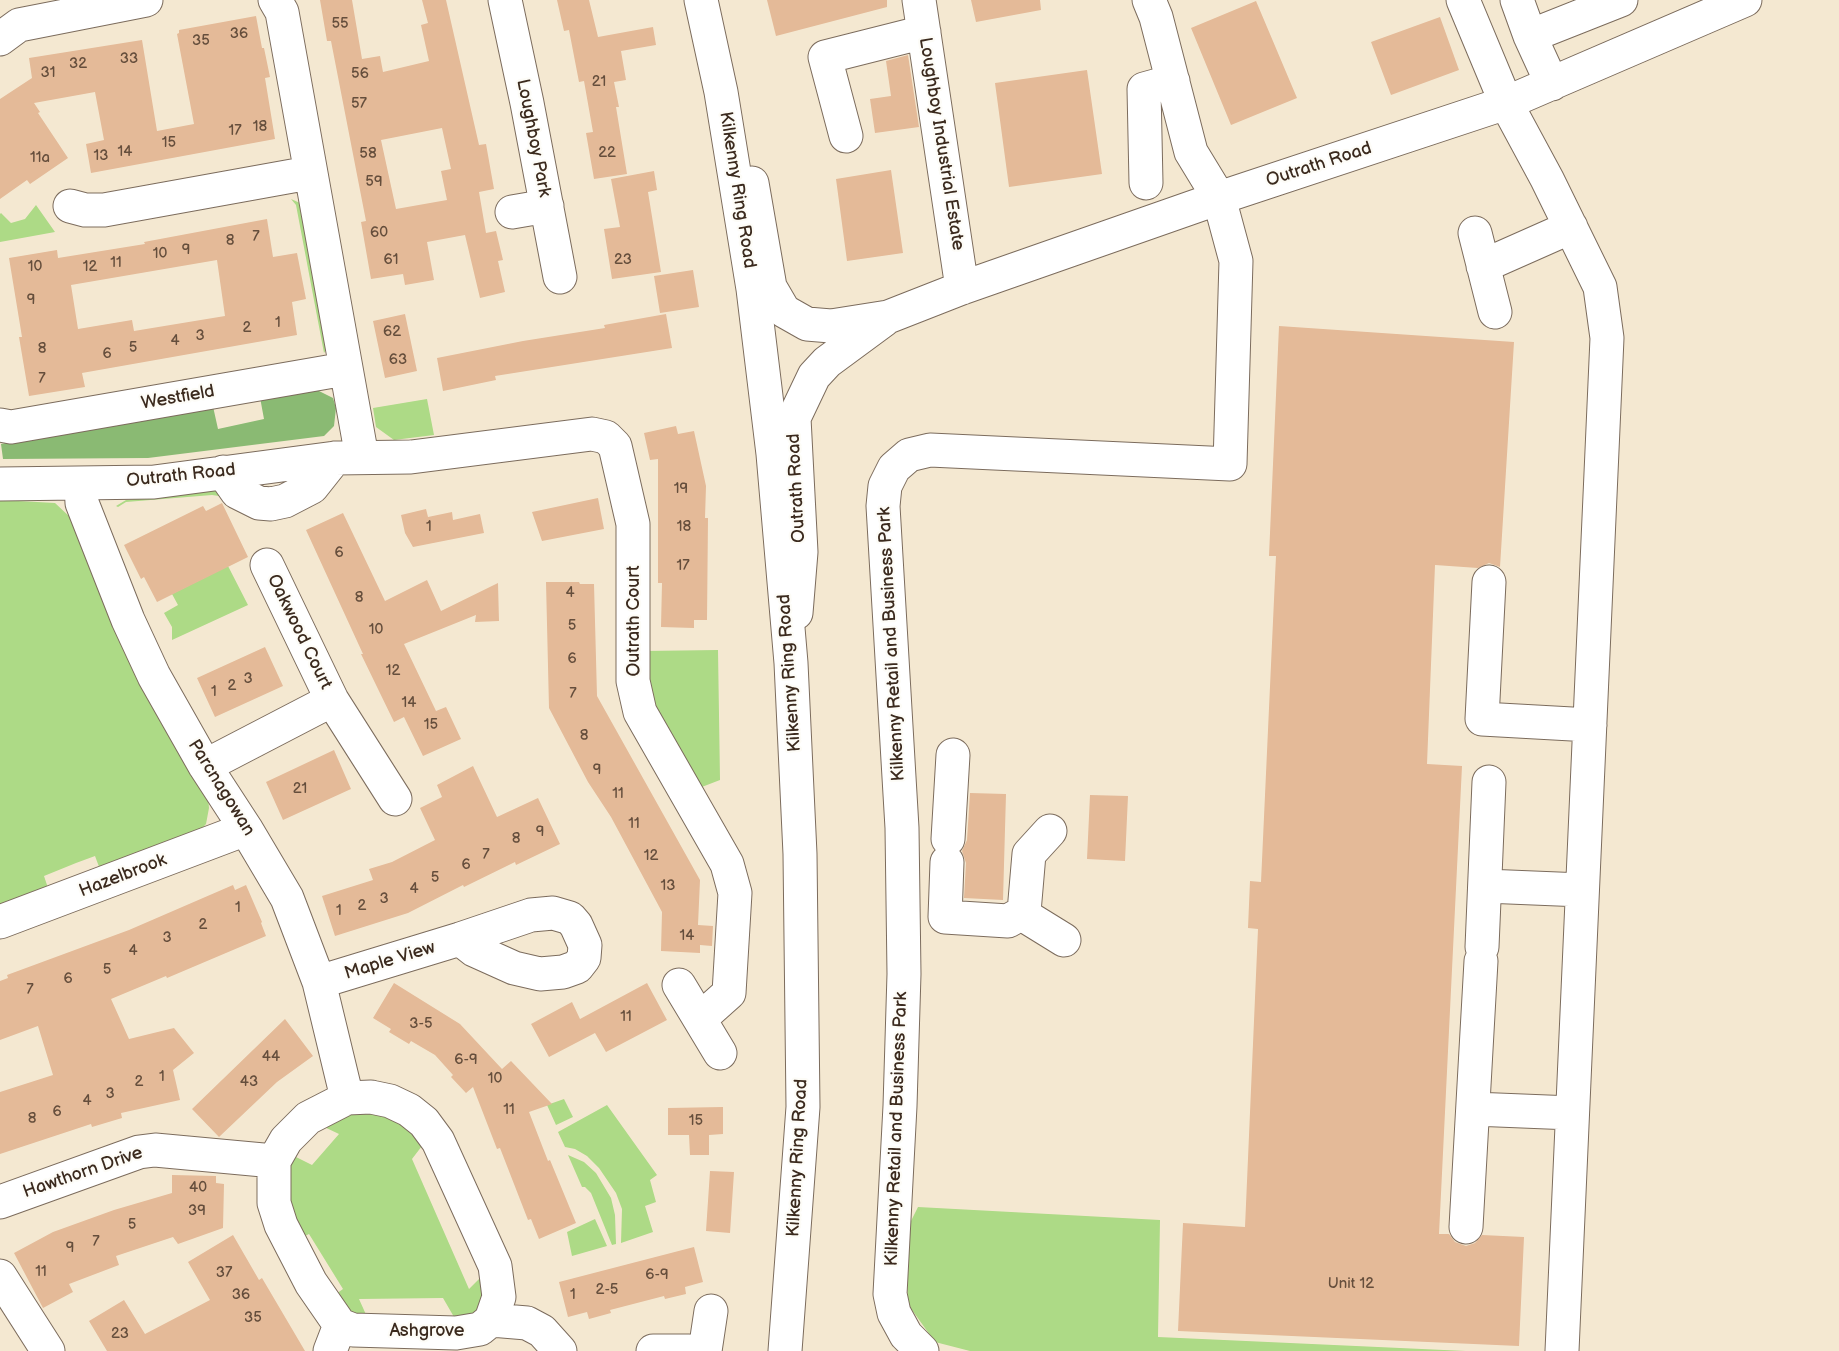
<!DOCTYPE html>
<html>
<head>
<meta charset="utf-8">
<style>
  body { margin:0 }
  canvas { display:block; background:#f4e8d1 }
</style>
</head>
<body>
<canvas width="1839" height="1351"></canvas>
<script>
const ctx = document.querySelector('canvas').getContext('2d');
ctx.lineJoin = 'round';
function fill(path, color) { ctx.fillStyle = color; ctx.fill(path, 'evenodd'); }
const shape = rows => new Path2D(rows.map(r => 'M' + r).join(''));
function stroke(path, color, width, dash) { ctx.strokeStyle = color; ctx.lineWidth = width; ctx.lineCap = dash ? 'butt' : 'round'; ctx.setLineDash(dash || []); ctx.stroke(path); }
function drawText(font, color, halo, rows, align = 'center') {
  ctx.font = font + ' "Balsamiq Sans",sans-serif'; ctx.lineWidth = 4.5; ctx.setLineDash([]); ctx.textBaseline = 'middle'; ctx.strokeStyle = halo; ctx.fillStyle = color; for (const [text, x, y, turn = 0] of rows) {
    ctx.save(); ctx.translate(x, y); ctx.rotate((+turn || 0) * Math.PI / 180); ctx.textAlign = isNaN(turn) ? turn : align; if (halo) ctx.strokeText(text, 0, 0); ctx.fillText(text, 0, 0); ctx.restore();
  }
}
fill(shape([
  [291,199,300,203,329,345,324,353,296,205],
  [36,205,55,232,0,242,0,214,1,213,11,223,25,219],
  [427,399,434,435,394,440,376,427,373,408],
  [222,489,234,500,234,509,219,496,212,495,126,502,118,507,116,506,126,500],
  [0,500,55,503,71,518,208,798,209,808,206,824,194,837,101,872,95,856,76,863,44,876,49,891,0,910],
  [228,566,248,605,172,640,172,627,164,613,178,605,172,594],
  [718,650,720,780,694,790,647,702,644,651],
  [564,1099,573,1117,556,1125,547,1105],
  [607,1105,657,1175,650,1180,656,1202,645,1206,653,1232,621,1243,622,1209,616,1193,599,1168,587,1156,575,1149,565,1147,558,1132],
  [393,1113,425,1142,412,1159,469,1289,483,1275,486,1282,480,1308,470,1316,454,1317,443,1298,359,1299,368,1319,346,1310,336,1294,343,1289,309,1234,301,1238,291,1217,290,1159,294,1156,312,1165,339,1134,320,1125,333,1114],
  [568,1155,584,1162,596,1173,611,1198,615,1215,616,1244,612,1245,591,1193,585,1187,582,1187],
  [918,1207,1160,1220,1158,1337,1466,1351,970,1351,935,1342,907,1303,910,1223],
  [595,1219,607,1246,572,1256,567,1232]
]), '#adda86');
fill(shape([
  [315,389,333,398,336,408,334,426,324,436,148,458,3,459,1,444,212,402,218,429,264,419,259,392]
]), '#8aba73');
fill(shape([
  [320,0,352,0,362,59,380,56,383,72,429,61,421,25,428,23,422,0,446,0,479,145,486,144,494,189,479,192,486,233,496,231,503,260,498,261,505,292,480,298,465,235,427,242,434,280,405,285,403,274,371,279,361,222,366,221,331,41,327,41],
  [442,128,451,169,441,171,447,200,396,209,381,140],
  [557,0,589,0,598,37,653,27,656,45,621,51,626,80,614,82,619,107,616,107,627,174,594,179,586,133,593,132,584,81,579,82,569,30,564,31],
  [767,0,887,0,887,7,776,36],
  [971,0,1040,0,1041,10,976,22],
  [1256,1,1297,98,1231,125,1191,28],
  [256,16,262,48,264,48,270,77,265,78,275,139,91,173,86,144,104,140,95,92,34,103,40,112,38,113,68,158,30,184,27,180,0,199,0,99,32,78,29,58,142,40,157,131,194,124,177,34,179,33,179,30],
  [1440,17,1459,70,1391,95,1371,42],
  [908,55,919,127,875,133,870,99,891,96,886,61],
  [1087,70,1102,174,1009,187,995,83],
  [891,170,903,253,847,261,836,179],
  [654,171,657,190,648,192,661,272,612,279,604,229,620,227,611,179],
  [267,219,273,257,297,253,306,299,292,302,297,335,82,373,85,387,29,396,19,337,22,337,9,258,57,250,58,258,145,244,144,242],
  [217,260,225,316,134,331,132,320,78,329,71,285],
  [693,270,699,307,660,313,654,276],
  [405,314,417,371,385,378,373,321],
  [666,314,672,348,495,376,496,380,443,391,437,358,523,341,605,328,604,325],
  [1279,326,1514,342,1500,567,1489,563,1478,568,1435,565,1427,764,1462,766,1439,1234,1449,1234,1455,1242,1466,1246,1475,1243,1482,1235,1524,1237,1519,1346,1178,1331,1183,1223,1245,1227,1258,929,1248,928,1250,881,1261,882,1276,556,1269,556],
  [676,426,678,434,694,431,706,486,705,518,708,518,707,620,694,620,694,628,661,627,662,583,658,583,658,459,650,460,644,433],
  [598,498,604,529,542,541,532,512],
  [222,503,248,557,157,602,144,577,141,579,124,545,203,506,206,511],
  [426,509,428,517,452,512,453,520,480,514,484,533,413,547,405,533,401,515],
  [343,513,385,601,427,580,441,611,498,583,499,621,475,622,476,615,404,644,436,711,446,707,461,739,423,756,404,717,394,722,361,654,363,654,306,530],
  [546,582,579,582,580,584,594,584,597,696,700,880,698,925,713,926,712,946,700,945,700,953,661,951,662,912,611,817,588,782,549,708],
  [265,647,283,686,215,717,197,678],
  [334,750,351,789,283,820,266,782],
  [473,766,497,817,538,798,560,844,516,865,515,862,464,887,463,885,408,913,335,936,322,896,373,880,369,869,392,862,435,840,420,808,442,797,437,785],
  [970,793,1006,794,1003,900,964,898,966,863,962,851,967,840],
  [1090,795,1128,796,1125,861,1087,859],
  [233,885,235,890,246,885,262,922,261,923,266,936,167,978,166,976,111,999,129,1039,174,1028,194,1053,173,1070,180,1100,121,1113,122,1118,92,1127,91,1124,0,1154,0,1092,53,1075,38,1026,0,1040,0,981,8,978,7,975,129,930],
  [394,983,460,1024,502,1069,511,1061,552,1104,529,1112,548,1161,550,1160,576,1223,539,1239,531,1219,528,1220,500,1148,497,1149,473,1087,466,1093,451,1077,453,1075,435,1055,411,1041,409,1044,389,1032,391,1029,373,1018],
  [647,983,667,1020,606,1052,595,1033,549,1057,531,1024,572,1002,580,1019],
  [285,1019,313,1056,277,1082,219,1137,192,1109],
  [723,1107,723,1134,709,1135,709,1155,690,1155,689,1135,668,1135,668,1108],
  [710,1171,734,1172,730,1233,706,1231],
  [172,1175,216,1176,216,1183,224,1184,223,1228,178,1244,173,1237,116,1256,119,1265,69,1284,73,1292,43,1308,14,1253,53,1232,114,1210,172,1193],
  [233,1235,259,1280,262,1278,305,1351,107,1351,89,1321,124,1300,145,1334,210,1300,188,1262],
  [694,1247,703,1282,685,1287,686,1294,665,1299,664,1296,610,1310,611,1313,589,1319,587,1312,568,1317,559,1282]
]), '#e4ba98');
const minor = shape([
  [275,0,282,12,362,457],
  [505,0,527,103,560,277],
  [919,0,962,288],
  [1463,0,1506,103,1547,179,1600,287,1607,338,1562,1351],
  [1517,0,1530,36,1552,84],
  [1530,36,1621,0],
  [0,39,19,25,146,0],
  [846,136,825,57,924,32],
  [752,183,770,287,784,311,807,324,831,326,888,317,962,288,1219,198,1506,103,1745,0],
  [1146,183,1144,89,1173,81],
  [70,206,85,210,104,210,309,173],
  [512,212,547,206],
  [1475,233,1495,312],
  [1483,266,1571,227],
  [0,425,11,427,345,369],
  [223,472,237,492,259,503,271,504,285,501,312,487,335,458],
  [0,484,154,482,335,458,411,457,592,434,606,437,615,446,633,524,633,681,640,712,727,864,735,893,729,993,701,1018],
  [81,484,82,503,128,620,154,676,205,766,246,829,287,898,319,982,347,1098],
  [267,565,332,700,395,799],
  [1489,582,1482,719,1590,725],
  [796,613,801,552,794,418,814,376,827,362,884,320],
  [205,766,332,700],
  [948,839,953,755],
  [947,862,945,917,1008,921,1024,912,1029,854,1050,831],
  [1485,886,1582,890],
  [1024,912,1030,919,1064,940],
  [0,922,246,829],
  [1482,947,1489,782],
  [319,982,460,939,531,915,553,913,570,918,576,925,585,945,584,958,577,967,563,972,540,974,514,968,474,950,460,939],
  [679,985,720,1053],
  [371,1097,390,1101,409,1110,424,1122,438,1141,495,1266,499,1297,491,1320,480,1329,456,1333,353,1330,340,1325,311,1283,281,1225,274,1203,274,1161,286,1140,308,1118,347,1098,371,1097],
  [1473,1109,1572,1113],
  [0,1202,139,1152,155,1150,274,1161],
  [1466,1227,1481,961],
  [0,1276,48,1351],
  [491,1320,527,1323,542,1331,560,1351],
  [330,1351,340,1325],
  [653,1351,689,1351],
  [705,1351,711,1311],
  [922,1351,906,1335,894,1313,890,1294,900,1106,904,974,902,828,883,506,885,486,894,468,909,455,930,450,1230,464,1236,261,1219,198,1191,152,1156,17,1149,0]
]);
const highway = shape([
  [701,0,721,92,753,289,773,454,791,663,800,854,803,1107,785,1351]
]);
stroke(minor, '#7c6c5d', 35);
stroke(highway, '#7c6c5d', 35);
stroke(minor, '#fff', 33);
stroke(highway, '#fff', 33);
drawText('15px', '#654e3c', null, [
  ["55",340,24],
  ["36",239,34],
  ["35",201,41],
  ["33",129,59],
  ["32",78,64],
  ["31",48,73],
  ["56",360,74],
  ["21",599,82],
  ["57",359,104],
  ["18",260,127],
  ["17",235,131],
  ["15",169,143],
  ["14",125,152],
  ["22",607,153],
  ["58",368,154],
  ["13",101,156],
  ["11a",40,158],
  ["59",374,182],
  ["60",379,233],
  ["7",256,237],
  ["8",230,241],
  ["9",186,250],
  ["10",160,254],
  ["61",391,260],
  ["23",623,260],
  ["11",116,263],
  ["10",35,267],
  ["12",90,267],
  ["9",31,300],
  ["1",278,323],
  ["2",247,328],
  ["62",392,332],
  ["3",200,336],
  ["4",175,341],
  ["5",133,348],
  ["8",42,349],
  ["6",107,354],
  ["63",398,360],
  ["7",42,379],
  ["19",681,489],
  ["1",429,527],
  ["18",684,527],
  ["6",339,553],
  ["17",683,566],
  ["4",570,593],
  ["8",359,598],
  ["5",572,626],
  ["10",376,630],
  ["6",572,659],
  ["12",393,671],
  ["3",248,679],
  ["2",232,686],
  ["1",214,692],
  ["7",573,694],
  ["14",409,703],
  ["15",431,725],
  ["8",584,736],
  ["9",597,770],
  ["21",300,789],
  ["11",618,794],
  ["11",634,824],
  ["9",540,832],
  ["8",516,839],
  ["7",486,855],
  ["12",651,856],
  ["6",466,865],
  ["5",435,878],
  ["13",668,886],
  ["4",414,889],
  ["3",384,899],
  ["2",362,906],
  ["1",238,908],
  ["1",339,911],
  ["2",203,925],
  ["14",687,936],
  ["3",167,938],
  ["4",133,951],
  ["5",107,970],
  ["6",68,979],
  ["7",30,990],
  ["11",626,1017],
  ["3-5",421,1024],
  ["44",271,1057],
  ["6-9",466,1060],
  ["1",162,1077],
  ["10",495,1079],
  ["2",139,1082],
  ["43",249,1082],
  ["3",110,1094],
  ["4",87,1101],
  ["11",509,1110],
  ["6",57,1112],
  ["8",32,1119],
  ["15",696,1121],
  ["40",198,1188],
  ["39",197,1211],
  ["5",132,1225],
  ["7",96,1242],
  ["9",70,1248],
  ["11",41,1272],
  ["37",224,1273],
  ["6-9",657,1275],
  ["Unit 12",1351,1284],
  ["2-5",607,1290],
  ["36",241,1295],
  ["1",573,1295],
  ["35",253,1318],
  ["23",120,1334]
]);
drawText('18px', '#3b2a1e', '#fdfcf7', [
  ["Loughboy Park",533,138,79],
  ["Loughboy Industrial Estate",941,144,81],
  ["Outrath Road",1319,165,-18],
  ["Kilkenny Ring Road",737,190,81],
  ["Westfield",178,398,-10],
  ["Outrath Road",181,476,-6],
  ["Outrath Road",797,488,-93],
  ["Outrath Court",634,621,-90],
  ["Oakwood Court",299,632,64],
  ["Kilkenny Retail and Business Park",892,644,-93],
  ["Kilkenny Ring Road",790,673,-94],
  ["Parcnagowan",221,788,58],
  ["Hazelbrook",123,876,-21],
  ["Maple View",390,961,-17],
  ["Kilkenny Retail and Business Park",897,1129,-88],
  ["Kilkenny Ring Road",798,1158,-87],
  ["Hawthorn Drive",83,1173,-19],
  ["Ashgrove",427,1331]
]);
</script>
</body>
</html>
